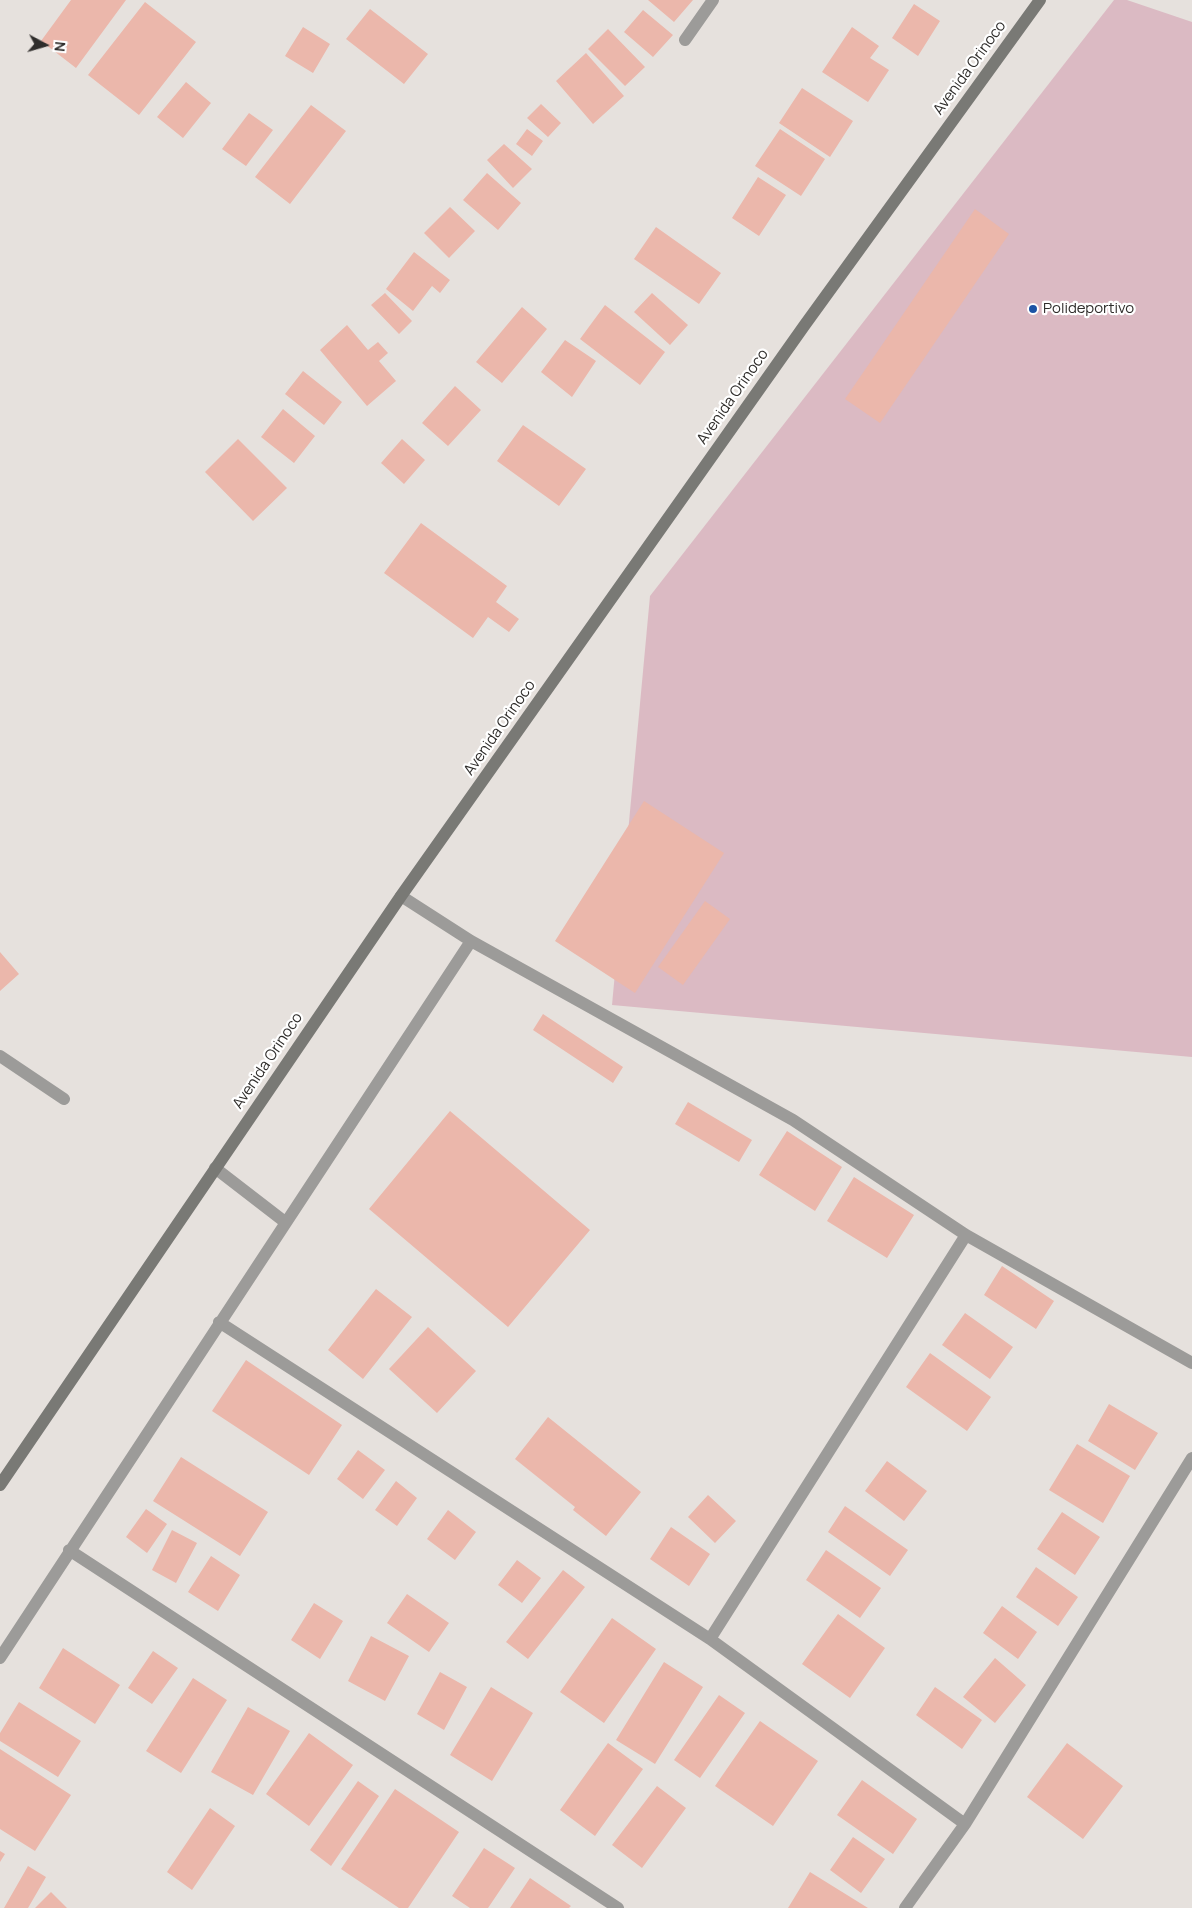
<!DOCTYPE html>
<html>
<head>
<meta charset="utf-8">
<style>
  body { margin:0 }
  #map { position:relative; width:1192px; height:1908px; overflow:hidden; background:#e6e1dd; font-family:Manrope,sans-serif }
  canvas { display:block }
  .north { position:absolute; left:20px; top:20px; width:50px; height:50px; -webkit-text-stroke:4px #fff; paint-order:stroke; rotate:96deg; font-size:14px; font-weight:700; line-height:20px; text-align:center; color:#2f2d2b }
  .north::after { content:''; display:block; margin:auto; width:18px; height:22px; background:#2f2d2b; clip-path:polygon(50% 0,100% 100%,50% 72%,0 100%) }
</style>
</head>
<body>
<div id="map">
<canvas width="1192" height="1908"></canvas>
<div class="north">N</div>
</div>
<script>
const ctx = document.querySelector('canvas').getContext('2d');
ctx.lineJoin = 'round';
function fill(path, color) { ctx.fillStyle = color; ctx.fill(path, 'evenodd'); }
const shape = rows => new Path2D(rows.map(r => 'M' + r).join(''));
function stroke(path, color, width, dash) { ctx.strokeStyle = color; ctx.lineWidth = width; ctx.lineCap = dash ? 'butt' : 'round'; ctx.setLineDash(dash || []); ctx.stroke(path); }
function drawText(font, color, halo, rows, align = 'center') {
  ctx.font = font + ' Manrope,sans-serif'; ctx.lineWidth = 4.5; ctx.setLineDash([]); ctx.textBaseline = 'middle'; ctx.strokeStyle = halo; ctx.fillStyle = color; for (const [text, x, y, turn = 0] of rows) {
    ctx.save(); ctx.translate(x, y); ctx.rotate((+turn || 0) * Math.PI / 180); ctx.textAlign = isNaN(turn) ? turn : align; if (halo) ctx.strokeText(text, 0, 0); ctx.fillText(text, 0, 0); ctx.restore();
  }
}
fill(shape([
  [1114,0,1127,0,1192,22,1192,1057,612,1005,650,596]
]), '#dbbac3');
fill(shape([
  [71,0,126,0,76,68,41,41],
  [648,0,693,0,674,22],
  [145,2,196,42,139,115,88,75],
  [914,4,940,21,918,56,892,38],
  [370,9,428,54,404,84,346,39],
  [643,10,673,35,653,57,624,32],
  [303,27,330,44,313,73,285,56],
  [852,27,879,46,870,58,889,70,868,102,822,72],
  [608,29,645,67,625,86,588,49],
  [586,53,624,96,593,124,556,81],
  [186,82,211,103,183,138,157,117],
  [802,88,853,121,830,157,779,123],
  [541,104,561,123,548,137,527,118],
  [311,105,346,131,290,204,255,177],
  [249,113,273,130,246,166,222,149],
  [527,129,543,141,532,156,516,144],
  [780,129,825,159,801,196,755,166],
  [504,144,532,169,513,188,487,160],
  [487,173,521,203,498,230,463,200],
  [758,177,786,195,759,236,732,218],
  [450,207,475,231,449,258,424,233],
  [975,209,1009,234,880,423,845,399],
  [656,227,721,273,699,304,634,259],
  [414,252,450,280,440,293,432,286,413,311,386,289],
  [385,293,412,321,399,334,371,305],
  [652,293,688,325,670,345,634,312],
  [605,305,665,352,640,385,580,339],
  [522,307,547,329,502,383,476,362],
  [347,325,368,350,378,342,388,353,379,361,396,381,367,406,320,350],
  [565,340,596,361,572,397,541,372],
  [303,371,342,402,324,425,285,394],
  [455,386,481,410,448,446,422,423],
  [283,409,315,436,294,463,261,437],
  [523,425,586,469,559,506,497,461],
  [238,439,287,488,253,521,205,472],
  [402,439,425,460,404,484,381,463],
  [421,523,507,586,496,602,519,619,509,632,488,617,473,638,384,573],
  [644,801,724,853,635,993,555,941],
  [705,901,730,919,683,985,658,967],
  [0,952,19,974,0,991],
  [543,1014,623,1067,613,1083,533,1030],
  [688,1102,752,1140,739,1162,675,1124],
  [450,1111,590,1230,508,1327,369,1209],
  [787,1131,842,1167,815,1211,759,1175],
  [854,1177,914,1215,887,1258,827,1221],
  [1002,1266,1054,1301,1036,1329,984,1295],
  [376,1289,412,1317,363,1379,328,1350],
  [965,1313,1013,1347,990,1379,942,1345],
  [428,1327,476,1371,437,1413,389,1369],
  [930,1353,991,1397,967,1431,906,1387],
  [246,1360,342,1425,309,1475,212,1411],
  [1109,1404,1158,1433,1135,1470,1088,1441],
  [548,1417,641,1492,606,1536,573,1510,575,1507,515,1459],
  [1077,1444,1130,1476,1103,1523,1049,1490],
  [358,1450,385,1470,363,1499,337,1479],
  [181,1457,268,1512,240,1556,153,1501],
  [887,1461,927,1491,904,1521,865,1491],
  [396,1481,417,1498,397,1526,375,1510],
  [708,1495,736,1521,715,1543,688,1517],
  [845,1506,908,1550,890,1576,828,1532],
  [146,1509,167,1524,147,1553,126,1537],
  [448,1510,476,1532,455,1560,427,1539],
  [1062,1512,1100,1537,1075,1575,1037,1549],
  [671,1527,710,1554,689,1586,650,1559],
  [172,1530,197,1543,176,1583,152,1570],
  [826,1550,881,1588,860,1618,806,1580],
  [211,1556,240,1575,218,1611,188,1592],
  [517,1560,541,1578,522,1603,498,1585],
  [1036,1567,1078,1597,1058,1626,1016,1597],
  [563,1570,585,1587,528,1659,506,1642],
  [407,1594,449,1623,429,1652,387,1623],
  [314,1603,343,1621,320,1659,291,1640],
  [1002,1606,1037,1632,1018,1659,983,1633],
  [838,1614,885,1648,850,1698,802,1664],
  [612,1618,656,1649,604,1723,560,1692],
  [371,1636,409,1656,385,1701,348,1681],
  [63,1648,120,1685,95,1724,39,1688],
  [153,1651,178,1668,152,1704,128,1688],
  [995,1658,1026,1685,995,1723,963,1697],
  [664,1662,703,1687,655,1764,616,1740],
  [440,1672,467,1687,444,1730,417,1714],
  [193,1678,227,1700,181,1773,146,1751],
  [491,1687,533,1713,492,1781,450,1755],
  [935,1687,982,1720,962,1749,916,1715],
  [719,1695,745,1713,700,1778,674,1760],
  [19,1702,81,1741,58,1777,0,1741,0,1733],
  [248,1707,290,1731,253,1795,211,1772],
  [760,1721,818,1761,773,1826,715,1786],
  [309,1733,353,1765,309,1826,266,1794],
  [608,1743,643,1769,595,1836,560,1810],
  [1067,1743,1123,1786,1083,1839,1027,1797],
  [0,1749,71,1795,35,1851,0,1829],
  [862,1780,917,1819,893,1854,837,1815],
  [358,1781,379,1796,331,1866,310,1850],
  [657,1786,686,1808,642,1868,612,1845],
  [395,1789,459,1832,408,1908,399,1908,341,1869],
  [210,1808,235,1826,192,1890,167,1872],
  [853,1837,885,1859,861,1893,830,1870],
  [484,1848,515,1868,488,1908,470,1908,452,1896],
  [0,1851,5,1854,0,1862],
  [28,1866,46,1877,28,1908,4,1908],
  [810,1872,868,1908,788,1908],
  [530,1878,571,1906,569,1908,510,1908],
  [51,1892,67,1908,35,1908]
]), '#ebb7ab');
stroke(shape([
  [0,1056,64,1099]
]), '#9c9b99', 12);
stroke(shape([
  [685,40,713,0],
  [401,896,471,941,793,1120,966,1235,1192,1363],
  [215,1168,285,1222],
  [219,1322,710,1639,965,1824],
  [69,1550,618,1908],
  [710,1639,966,1235],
  [0,1658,471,941],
  [905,1908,965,1824,1192,1458]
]), '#9c9b99', 12);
stroke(shape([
  [0,1485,401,896,804,326,1040,0]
]), '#797975', 12);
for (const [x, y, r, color] of [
  [1033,309,5,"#1b53a5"]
]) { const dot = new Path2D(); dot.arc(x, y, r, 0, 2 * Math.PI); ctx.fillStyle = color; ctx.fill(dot); stroke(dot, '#fff', 2); }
drawText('15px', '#2f2d2b', '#fff', [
  ["Avenida Orinoco",970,68,-54],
  ["Avenida Orinoco",733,397,-55],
  ["Avenida Orinoco",500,728,-55],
  ["Avenida Orinoco",268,1061,-56]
]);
drawText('15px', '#2f2d2b', '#fff', [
  ["Polideportivo",1043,309]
], 'left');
</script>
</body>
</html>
